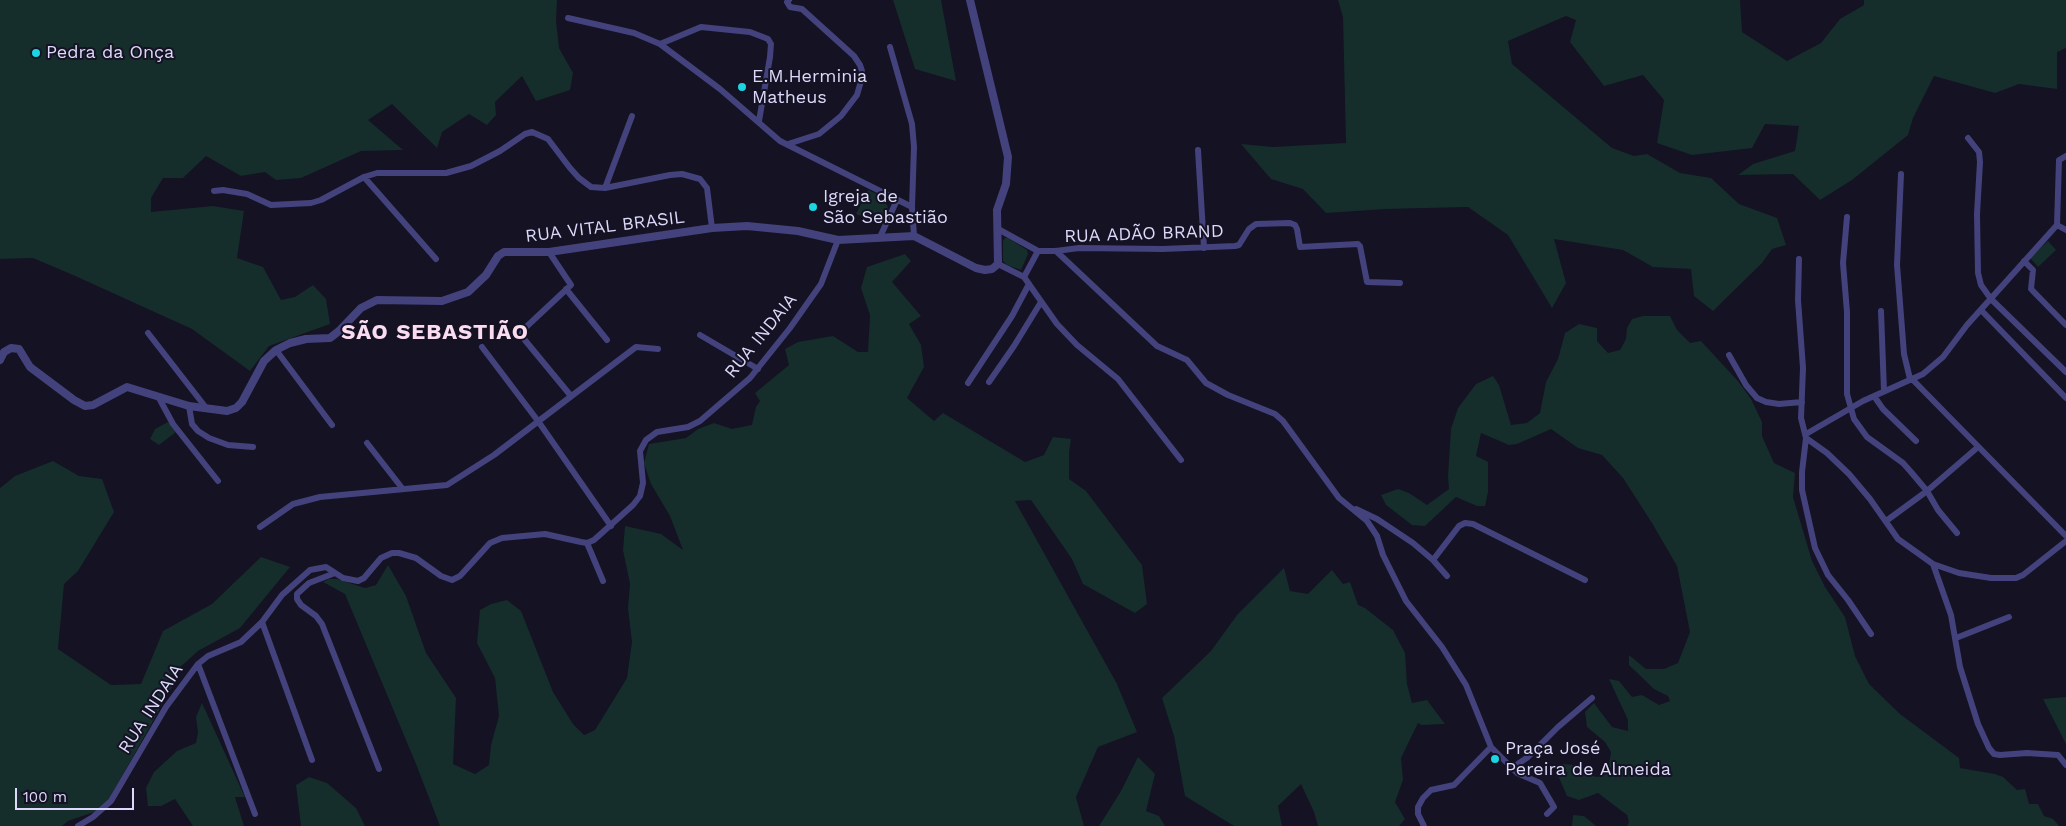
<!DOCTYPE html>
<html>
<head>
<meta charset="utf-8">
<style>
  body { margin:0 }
  #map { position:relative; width:2066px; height:826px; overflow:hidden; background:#141223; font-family:"Work Sans",sans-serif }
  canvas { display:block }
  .scale { position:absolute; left:15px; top:788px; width:119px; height:22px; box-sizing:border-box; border:2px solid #dcd9fa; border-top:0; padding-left:6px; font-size:15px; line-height:18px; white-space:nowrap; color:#dcd9fa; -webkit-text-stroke:4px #141223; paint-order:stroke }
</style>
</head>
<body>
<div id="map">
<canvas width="2066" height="826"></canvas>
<div class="scale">100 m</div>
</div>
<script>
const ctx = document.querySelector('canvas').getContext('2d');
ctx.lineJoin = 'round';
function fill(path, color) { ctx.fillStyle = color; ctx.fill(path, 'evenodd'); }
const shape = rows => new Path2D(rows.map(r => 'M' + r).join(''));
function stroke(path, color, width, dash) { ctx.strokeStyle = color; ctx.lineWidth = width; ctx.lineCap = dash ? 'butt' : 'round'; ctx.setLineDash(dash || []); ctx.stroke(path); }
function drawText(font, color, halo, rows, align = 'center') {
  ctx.font = font + ' "Work Sans",sans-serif'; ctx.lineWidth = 4; ctx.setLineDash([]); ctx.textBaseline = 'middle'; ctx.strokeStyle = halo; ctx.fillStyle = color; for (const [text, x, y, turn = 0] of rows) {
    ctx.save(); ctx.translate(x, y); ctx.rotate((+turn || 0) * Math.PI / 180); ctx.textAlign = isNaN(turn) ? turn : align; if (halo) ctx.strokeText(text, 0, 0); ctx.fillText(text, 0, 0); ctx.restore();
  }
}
fill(shape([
  [0,0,557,0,556,21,559,48,573,73,570,90,536,101,522,76,495,102,496,115,487,125,469,114,442,132,437,148,392,104,368,120,403,150,361,151,301,178,276,180,265,172,241,176,206,156,183,178,163,178,151,198,151,212,213,206,244,211,237,258,263,267,281,300,295,297,313,285,326,299,330,324,269,346,250,371,192,329,73,275,33,258,0,259],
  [893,0,941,0,956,81,915,69],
  [1338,0,1740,0,1742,32,1787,61,1821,43,1840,19,1864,5,1864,0,2066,0,2066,48,2057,52,2057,89,2019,84,1995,93,1934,76,1913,118,1908,135,1852,180,1820,200,1793,174,1738,175,1753,164,1795,151,1799,126,1765,124,1752,148,1692,155,1657,143,1664,100,1643,75,1604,86,1570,42,1576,20,1566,16,1508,41,1512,64,1612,148,1634,156,1647,154,1680,173,1711,178,1739,204,1777,218,1786,245,1772,249,1762,263,1713,311,1694,296,1691,269,1653,267,1623,250,1554,239,1566,283,1552,308,1508,235,1468,207,1385,209,1326,213,1303,189,1271,179,1241,144,1273,147,1346,143,1343,17],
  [868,190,879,195,887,205,889,211,882,220,876,222,856,214],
  [1005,238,1008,238,1027,250,1028,254,1021,270,1007,265,1003,261,1003,241],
  [2048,241,2056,250,2038,267,2030,258],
  [905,254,911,261,892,282,921,316,909,324,921,345,924,367,907,398,934,421,943,413,1025,462,1044,455,1053,437,1071,439,1069,452,1069,479,1086,491,1142,565,1147,604,1135,613,1083,584,1072,559,1031,500,1015,501,1117,684,1137,732,1098,747,1076,797,1084,826,440,826,416,764,345,594,323,582,329,579,337,579,365,588,376,585,388,565,406,596,426,653,456,698,453,764,475,774,489,765,491,745,499,716,495,678,477,643,480,610,491,604,507,600,521,611,553,692,573,724,584,735,595,730,627,678,632,642,628,608,630,584,623,550,625,526,661,534,683,550,670,516,651,484,644,463,649,444,686,438,698,429,714,423,732,429,752,425,756,407,760,401,755,393,789,365,785,349,798,342,833,336,858,352,868,352,870,315,861,288,867,267],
  [1643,316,1670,316,1677,330,1690,343,1701,341,1738,381,1751,399,1762,422,1762,436,1774,463,1795,473,1793,497,1812,561,1825,587,1845,617,1855,656,1869,684,1900,714,1959,758,1960,768,1995,774,2003,777,2017,790,2025,789,2029,804,2038,804,2044,816,2053,819,2059,826,1627,826,1629,822,1627,815,1598,793,1579,800,1567,796,1557,773,1563,764,1573,765,1585,774,1597,777,1608,772,1611,752,1605,742,1587,727,1585,712,1594,703,1612,727,1628,731,1628,720,1609,679,1619,681,1632,697,1642,695,1659,705,1670,701,1668,696,1654,689,1629,665,1629,655,1646,669,1664,669,1678,663,1690,632,1677,566,1652,523,1623,478,1602,455,1578,448,1551,429,1517,444,1509,445,1481,433,1476,456,1488,462,1488,492,1485,506,1477,506,1456,497,1425,526,1412,525,1386,505,1381,495,1398,489,1409,493,1427,505,1449,489,1448,476,1451,429,1458,408,1476,384,1493,376,1499,385,1511,425,1527,423,1540,413,1546,382,1558,359,1565,333,1579,324,1597,328,1597,341,1608,353,1620,350,1626,339,1627,328,1632,319],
  [168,422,176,432,159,445,150,439,155,429],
  [53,461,79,476,102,479,114,512,78,571,64,584,58,649,111,685,141,684,163,631,212,604,261,557,290,567,240,628,198,651,175,672,172,687,107,803,94,812,68,821,62,826,0,826,0,488,15,476],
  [1284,568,1290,591,1308,594,1332,570,1343,584,1350,582,1358,605,1365,608,1393,630,1405,653,1407,684,1412,703,1427,700,1445,724,1421,725,1418,723,1401,758,1403,780,1395,802,1405,819,1399,826,1318,826,1314,812,1301,784,1278,806,1282,826,1234,826,1185,796,1174,736,1162,698,1211,651,1237,615],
  [2066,697,2066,744,2043,699],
  [202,703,245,797,235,797,244,826,193,826,175,799,161,806,148,806,146,788,154,772,177,751,196,743,198,733,196,717],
  [1138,757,1155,774,1146,811,1159,816,1165,826,1099,826,1121,791],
  [309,777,327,783,356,808,365,826,301,826,296,785],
  [1573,815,1584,816,1596,826,1572,826]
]), '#152d2b');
stroke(shape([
  [568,18,634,33,660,44,720,89,780,141,912,207],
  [660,44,701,27,750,32,768,39,771,44,770,57,759,121],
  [890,47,912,124,914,147,912,207,914,236],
  [1968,138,1979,152,1980,162,1977,214,1978,273,1981,285,1991,299,2066,372],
  [788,144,819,134,841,116,857,95,861,81,862,71,860,65,854,56,802,9,790,7,787,2,789,0],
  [1198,150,1204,248],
  [1901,174,1897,265,1904,354,1910,379],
  [364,177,436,259],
  [605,188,632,116],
  [214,191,223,190,247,194,271,205,311,203,321,200,364,177,377,173,446,173,471,166,500,151,525,134,532,132,548,139,570,168,579,178,591,187,605,188,670,175,682,174,700,179,707,188,712,228],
  [1847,217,1843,263,1847,312,1847,394,1854,419,1867,437,1903,463,1911,472,1927,491,1938,510,1957,533],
  [2057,225,2066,230],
  [998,229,1038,251,1056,251,1079,248,1163,249,1235,246,1239,245,1249,229,1256,224,1290,223,1295,225,1297,229,1300,247,1358,244,1360,246,1367,282,1400,283],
  [880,237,897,200],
  [1056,251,1157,346,1187,360,1206,383,1228,395,1275,414,1283,421,1339,498,1367,521,1377,536,1383,555,1406,601,1442,647,1466,685,1491,747,1517,773,1540,783,1554,807,1547,814],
  [549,252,571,285,525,328,522,333,524,339,571,396],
  [1799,259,1798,300,1803,368,1801,418,1806,438,1827,453,1849,474,1870,499,1898,539,1933,564,1959,573,1991,578,2016,578,2023,575,2066,541],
  [2024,261,2033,270,2031,289,2066,325],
  [998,264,1024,277],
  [1024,277,1057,324,1077,345,1118,379,1181,460],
  [1024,277,1038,251],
  [566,289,607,340],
  [1981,310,2066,398],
  [1881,311,1884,391],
  [148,333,207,409],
  [700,335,758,369],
  [482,347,538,421,611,526],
  [276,350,332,425],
  [1729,355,1746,385,1757,398,1766,402,1779,404,1802,402],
  [1912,379,2066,536],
  [989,382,1014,346,1041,302],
  [968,383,1012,316,1029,284],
  [1874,396,1883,409,1916,441],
  [159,398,173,424,218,481],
  [189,406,192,424,198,431,209,438,228,445,253,447],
  [1806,434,1863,401,1923,374,1943,357,1967,325,2057,225,2059,160,2066,156],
  [1806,438,1802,472,1802,490,1815,548,1828,575,1848,600,1871,634],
  [367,443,402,488],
  [1356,509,1377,519,1413,543,1433,560,1447,576],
  [1886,521,1927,491,1978,447],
  [260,527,293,504,320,497,447,485,494,455,636,347,658,349],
  [587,543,603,581],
  [1433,560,1459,526,1465,523,1473,524,1585,580],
  [1933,564,1951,615,1960,667,1978,724,1989,748,1994,754,2000,755,2027,753,2058,755,2066,765],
  [335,573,309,583,297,594,297,599,301,605,316,616,322,624,379,769],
  [262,622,312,760],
  [1956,638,2009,617],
  [198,664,255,814],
  [1512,768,1528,757,1558,727,1592,698],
  [78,826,93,817,111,801,166,707,198,664,208,656,241,642,262,622,282,595,310,570,326,567,343,578,358,581,364,578,381,558,392,553,399,553,416,558,441,576,452,580,460,576,490,543,502,538,545,534,581,542,587,543,594,540,633,505,640,496,643,483,640,451,646,440,657,432,688,427,700,421,750,378,790,328,821,284,838,240],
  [1424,826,1418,814,1418,807,1423,798,1431,790,1454,785,1491,747]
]), '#43427d', 6);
stroke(shape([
  [0,360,4,352,11,348,19,349,30,367,74,400,85,406,93,405,127,387,189,406,227,411,236,408,242,402,264,361,276,350,290,343,306,339,330,338,339,331,361,308,377,300,442,301,468,292,486,275,498,256,504,252,549,252,712,228,747,226,798,231,838,240,914,236,976,268,985,270,992,269,998,264,997,210,1006,184,1008,157,970,0]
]), '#43427d', 8);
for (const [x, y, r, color] of [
  [36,53,5,"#1cd5e3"],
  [742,87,5,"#1cd5e3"],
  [813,207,5,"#1cd5e3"],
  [1495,759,5,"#1cd5e3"]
]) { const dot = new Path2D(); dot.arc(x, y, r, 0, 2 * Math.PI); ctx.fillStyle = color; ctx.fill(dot); stroke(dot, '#141223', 2); }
drawText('18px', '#dcd9fa', '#141223', [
  ["Pedra da Onça",46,53],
  ["E.M.Herminia",752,77],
  ["Matheus",752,98],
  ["Igreja de",823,197],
  ["São Sebastião",823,218],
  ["Praça José",1505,749],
  ["Pereira de Almeida",1505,770]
], 'left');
drawText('18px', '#dcd9fa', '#141223', [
  ["RUA VITAL BRASIL",605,227,-7],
  ["RUA ADÃO BRAND",1144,234,-2],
  ["RUA INDAIA",761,336,-51],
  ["RUA INDAIA",151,709,-57]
]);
ctx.letterSpacing = '1px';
drawText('bold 22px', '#fadbf0', '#141223', [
  ["SÃO SEBASTIÃO",435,333]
]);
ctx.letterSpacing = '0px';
</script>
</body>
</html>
